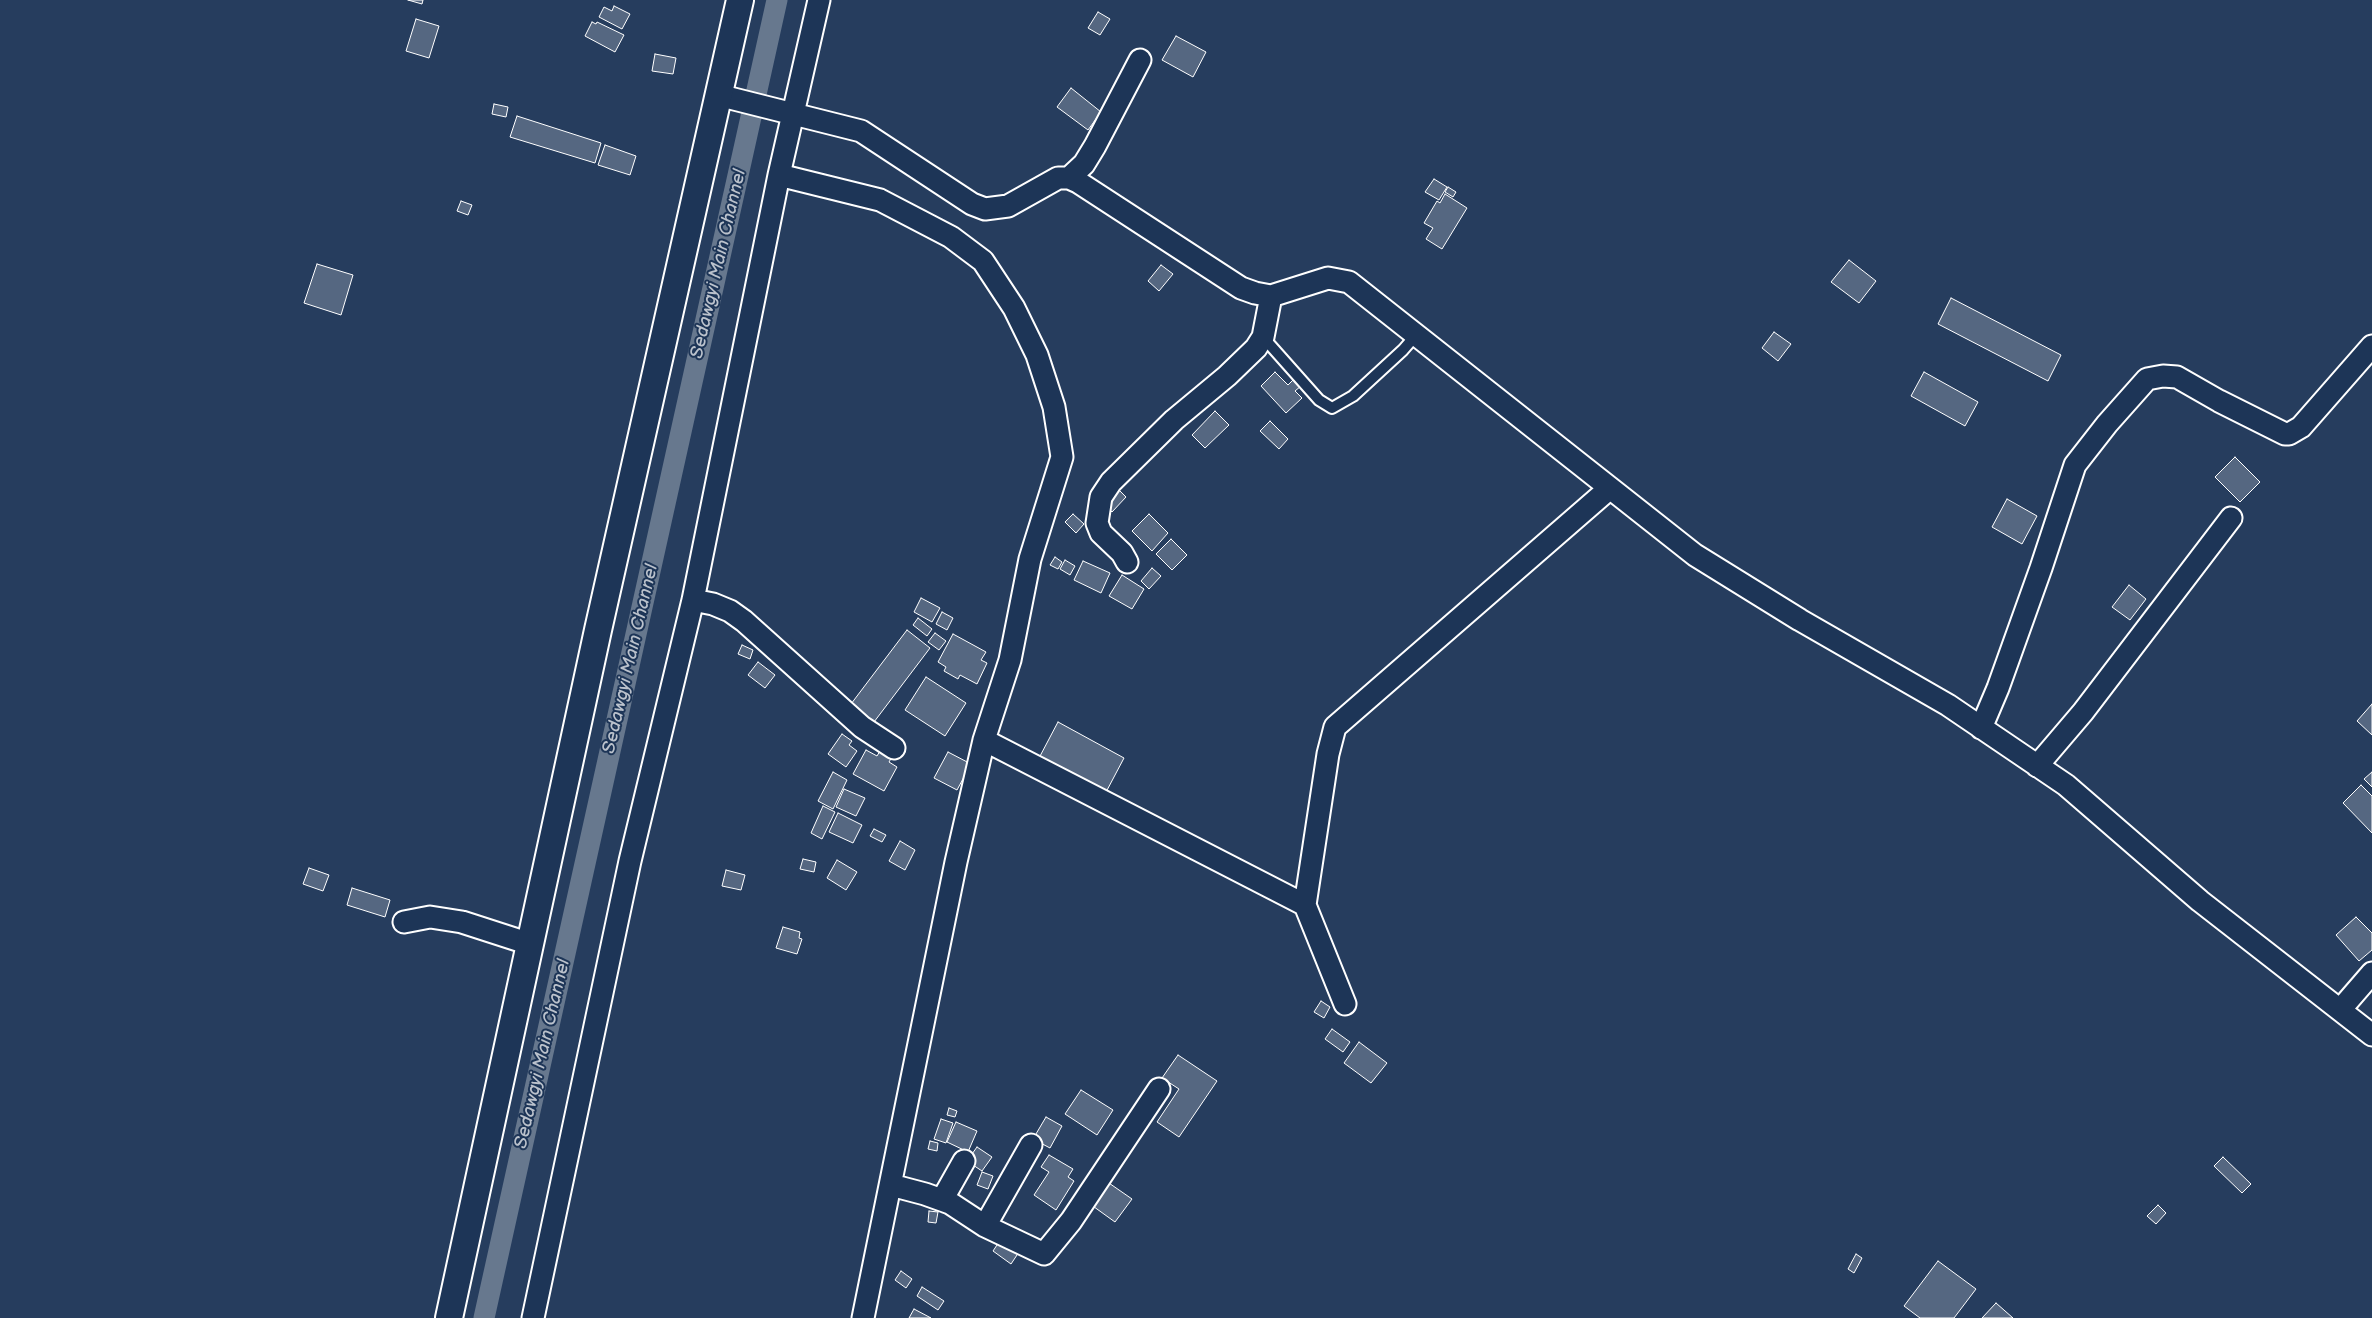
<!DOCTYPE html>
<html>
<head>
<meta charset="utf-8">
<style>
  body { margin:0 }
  canvas { display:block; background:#263d5e }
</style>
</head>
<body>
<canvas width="2372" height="1318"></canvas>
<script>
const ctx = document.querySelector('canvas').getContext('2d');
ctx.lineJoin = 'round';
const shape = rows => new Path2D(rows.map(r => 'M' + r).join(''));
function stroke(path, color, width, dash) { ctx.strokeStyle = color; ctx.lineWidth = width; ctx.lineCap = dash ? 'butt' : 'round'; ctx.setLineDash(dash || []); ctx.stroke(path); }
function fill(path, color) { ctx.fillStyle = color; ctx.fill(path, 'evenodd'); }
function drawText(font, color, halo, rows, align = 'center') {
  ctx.font = font + ' "Balsamiq Sans",sans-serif'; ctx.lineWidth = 4; ctx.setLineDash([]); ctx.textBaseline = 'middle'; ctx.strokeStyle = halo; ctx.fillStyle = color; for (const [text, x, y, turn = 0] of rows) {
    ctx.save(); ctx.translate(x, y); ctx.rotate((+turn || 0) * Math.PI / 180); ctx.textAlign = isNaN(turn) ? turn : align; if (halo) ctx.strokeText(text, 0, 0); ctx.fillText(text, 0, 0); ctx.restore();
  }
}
stroke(shape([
  [484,1318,777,0]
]), '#67788e', 21);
const building = shape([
  [408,0,423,0,422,4,408,0],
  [614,6,630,14,622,29,599,17,604,7,612,11,614,6],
  [1098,12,1110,19,1100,35,1088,28,1098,12],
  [416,19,439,26,429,58,406,51,416,19],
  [592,22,596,24,597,22,624,35,615,52,585,36,592,22],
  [1176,36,1206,52,1193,77,1162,60,1176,36],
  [655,54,676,58,673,74,652,71,655,54],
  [1071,88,1101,112,1088,130,1057,107,1071,88],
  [494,104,508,107,506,117,492,114,494,104],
  [517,116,601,143,595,163,510,137,517,116],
  [605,145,636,156,630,175,598,165,605,145],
  [1434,179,1447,187,1439,200,1425,192,1434,179],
  [1448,187,1456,192,1453,197,1445,192,1448,187],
  [1445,194,1467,208,1442,249,1426,239,1433,228,1424,223,1437,201,1440,203,1445,194],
  [461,201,472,205,468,215,457,211,461,201],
  [1849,260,1876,281,1859,303,1831,282,1849,260],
  [317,264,353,275,341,315,304,303,317,264],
  [1161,265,1173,274,1159,291,1148,281,1161,265],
  [1951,298,2061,355,2048,381,1938,324,1951,298],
  [1774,332,1791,344,1778,361,1762,348,1774,332],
  [1275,372,1288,385,1294,379,1301,386,1295,391,1302,398,1286,413,1261,386,1275,372],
  [1924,372,1978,402,1965,426,1911,396,1924,372],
  [1215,411,1229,425,1205,448,1192,435,1215,411],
  [1270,421,1288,439,1279,449,1260,431,1270,421],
  [2235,457,2260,482,2240,502,2215,477,2235,457],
  [1116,487,1126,497,1112,512,1102,502,1116,487],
  [2007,499,2037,516,2022,544,1992,527,2007,499],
  [1073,514,1084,524,1076,533,1065,522,1073,514],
  [1149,514,1168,533,1152,551,1132,531,1149,514],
  [1171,539,1187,555,1172,570,1156,554,1171,539],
  [1055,557,1062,562,1058,569,1050,565,1055,557],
  [1065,560,1075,566,1070,575,1060,569,1065,560],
  [1083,561,1110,573,1101,593,1074,580,1083,561],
  [1152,568,1161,576,1149,589,1141,581,1152,568],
  [1122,575,1144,589,1132,609,1109,596,1122,575],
  [2129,585,2146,599,2130,620,2112,607,2129,585],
  [921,598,940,608,932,622,914,612,921,598],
  [942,612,953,618,947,630,936,624,942,612],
  [918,618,932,629,927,636,913,625,918,618],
  [907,630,930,648,874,722,851,704,907,630],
  [935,633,946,641,939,650,928,642,935,633],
  [953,634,986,652,981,660,987,663,977,684,960,675,958,679,944,671,946,667,938,662,953,634],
  [742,645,753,650,750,659,738,654,742,645],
  [758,662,775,675,765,688,748,675,758,662],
  [926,677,966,703,945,736,905,710,926,677],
  [2372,704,2372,735,2357,721,2372,704],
  [1058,722,1124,758,1105,794,1039,758,1058,722],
  [842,734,852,741,849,745,857,751,846,767,828,754,842,734],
  [866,750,877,756,880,751,892,757,889,762,897,767,884,791,853,774,866,750],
  [948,752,971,764,957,790,934,778,948,752],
  [833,772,847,780,833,809,818,801,833,772],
  [2372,772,2372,787,2364,779,2372,772],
  [2361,785,2372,796,2372,833,2343,803,2361,785],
  [844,789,865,798,856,816,836,807,844,789],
  [823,806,835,812,822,839,811,833,823,806],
  [838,813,862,825,853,843,829,832,838,813],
  [874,829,886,835,882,842,870,836,874,829],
  [900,841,915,850,905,870,889,861,900,841],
  [803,859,816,862,814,872,800,869,803,859],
  [837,860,857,872,846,890,827,878,837,860],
  [309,868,329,875,323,891,303,884,309,868],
  [726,870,745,875,741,890,722,886,726,870],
  [352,888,390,900,385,917,347,905,352,888],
  [2356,917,2372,933,2372,950,2359,961,2336,935,2356,917],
  [783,927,800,932,799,938,802,939,797,954,776,948,783,927],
  [1321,1001,1330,1007,1324,1018,1314,1012,1321,1001],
  [1332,1029,1350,1042,1343,1052,1325,1039,1332,1029],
  [1359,1042,1387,1063,1371,1083,1344,1063,1359,1042],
  [1178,1055,1217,1081,1179,1137,1157,1122,1179,1089,1162,1078,1178,1055],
  [1081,1090,1113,1110,1097,1135,1065,1114,1081,1090],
  [949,1108,957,1111,955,1117,947,1115,949,1108],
  [1046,1117,1062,1126,1050,1148,1033,1139,1046,1117],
  [941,1119,953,1123,946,1143,934,1139,941,1119],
  [956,1122,977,1131,968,1152,947,1142,956,1122],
  [930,1141,938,1143,937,1151,928,1149,930,1141],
  [977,1147,992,1157,982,1171,967,1161,977,1147],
  [1049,1155,1073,1169,1068,1177,1074,1181,1056,1210,1034,1195,1049,1172,1041,1167,1049,1155],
  [2223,1157,2251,1184,2242,1193,2214,1166,2223,1157],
  [982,1172,993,1176,988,1189,977,1185,982,1172],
  [1106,1181,1132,1199,1115,1222,1090,1204,1106,1181],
  [2158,1205,2166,1213,2156,1224,2147,1216,2158,1205],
  [929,1211,938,1212,936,1223,928,1222,929,1211],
  [1001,1239,1019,1252,1011,1264,993,1251,1001,1239],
  [1856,1254,1862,1258,1854,1273,1848,1269,1856,1254],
  [1938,1261,1976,1289,1954,1318,1920,1318,1904,1306,1938,1261],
  [901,1271,912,1279,906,1288,895,1280,901,1271],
  [922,1287,944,1301,938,1310,917,1296,922,1287],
  [1996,1303,2013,1318,1982,1318,1996,1303],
  [914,1309,931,1318,909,1318,914,1309]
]);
fill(building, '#556781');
stroke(building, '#fff', 1);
const service = shape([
  [1263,337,1319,400,1332,408,1353,396,1403,350,1416,335]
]);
const minor = shape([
  [718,95,861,131,972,204,985,209,1008,206,1058,178,1069,178,1078,182,1241,288,1255,293,1271,296,1328,278,1349,282,1695,555,1800,620,1948,705,2066,785,2200,901,2372,1035],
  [779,175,880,200,951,237,983,261,1014,308,1037,355,1054,407,1062,457,1030,559,1010,660,984,740,956,862,863,1318],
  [1069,178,1084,164,1095,146,1140,60],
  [1127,562,1122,553,1101,533,1097,523,1101,497,1111,482,1174,420,1227,376,1256,348,1263,337,1271,296],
  [693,600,713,604,730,611,744,621,862,727,894,748],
  [1981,728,1998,688,2041,568,2075,465,2107,424,2147,379,2163,376,2177,377,2219,401,2285,434,2289,434,2301,427,2372,346],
  [984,740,1305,905,1328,754,1335,727,1610,488],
  [2037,766,2083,712,2231,518],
  [1305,905,1345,1004],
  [404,922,430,917,462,922,530,944],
  [2340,1010,2372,973],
  [891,1185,925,1194,950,1203,985,1226,1044,1254,1071,1221,1159,1089],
  [942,1200,964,1161],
  [985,1226,1031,1145],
  [533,1318,630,861,693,600,779,175,819,0]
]);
const tertiary = shape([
  [449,1318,598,630,740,0]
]);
stroke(service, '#fff', 14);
stroke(minor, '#fff', 25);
stroke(tertiary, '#fff', 30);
stroke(service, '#1d3557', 10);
stroke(minor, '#1d3557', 21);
stroke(tertiary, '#1d3557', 26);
drawText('italic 18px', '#bbc2cc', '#1d3557', [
  ["Sedawgyi Main Channel",719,264,-77],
  ["Sedawgyi Main Channel",631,659,-77],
  ["Sedawgyi Main Channel",543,1054,-77]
]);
</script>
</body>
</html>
